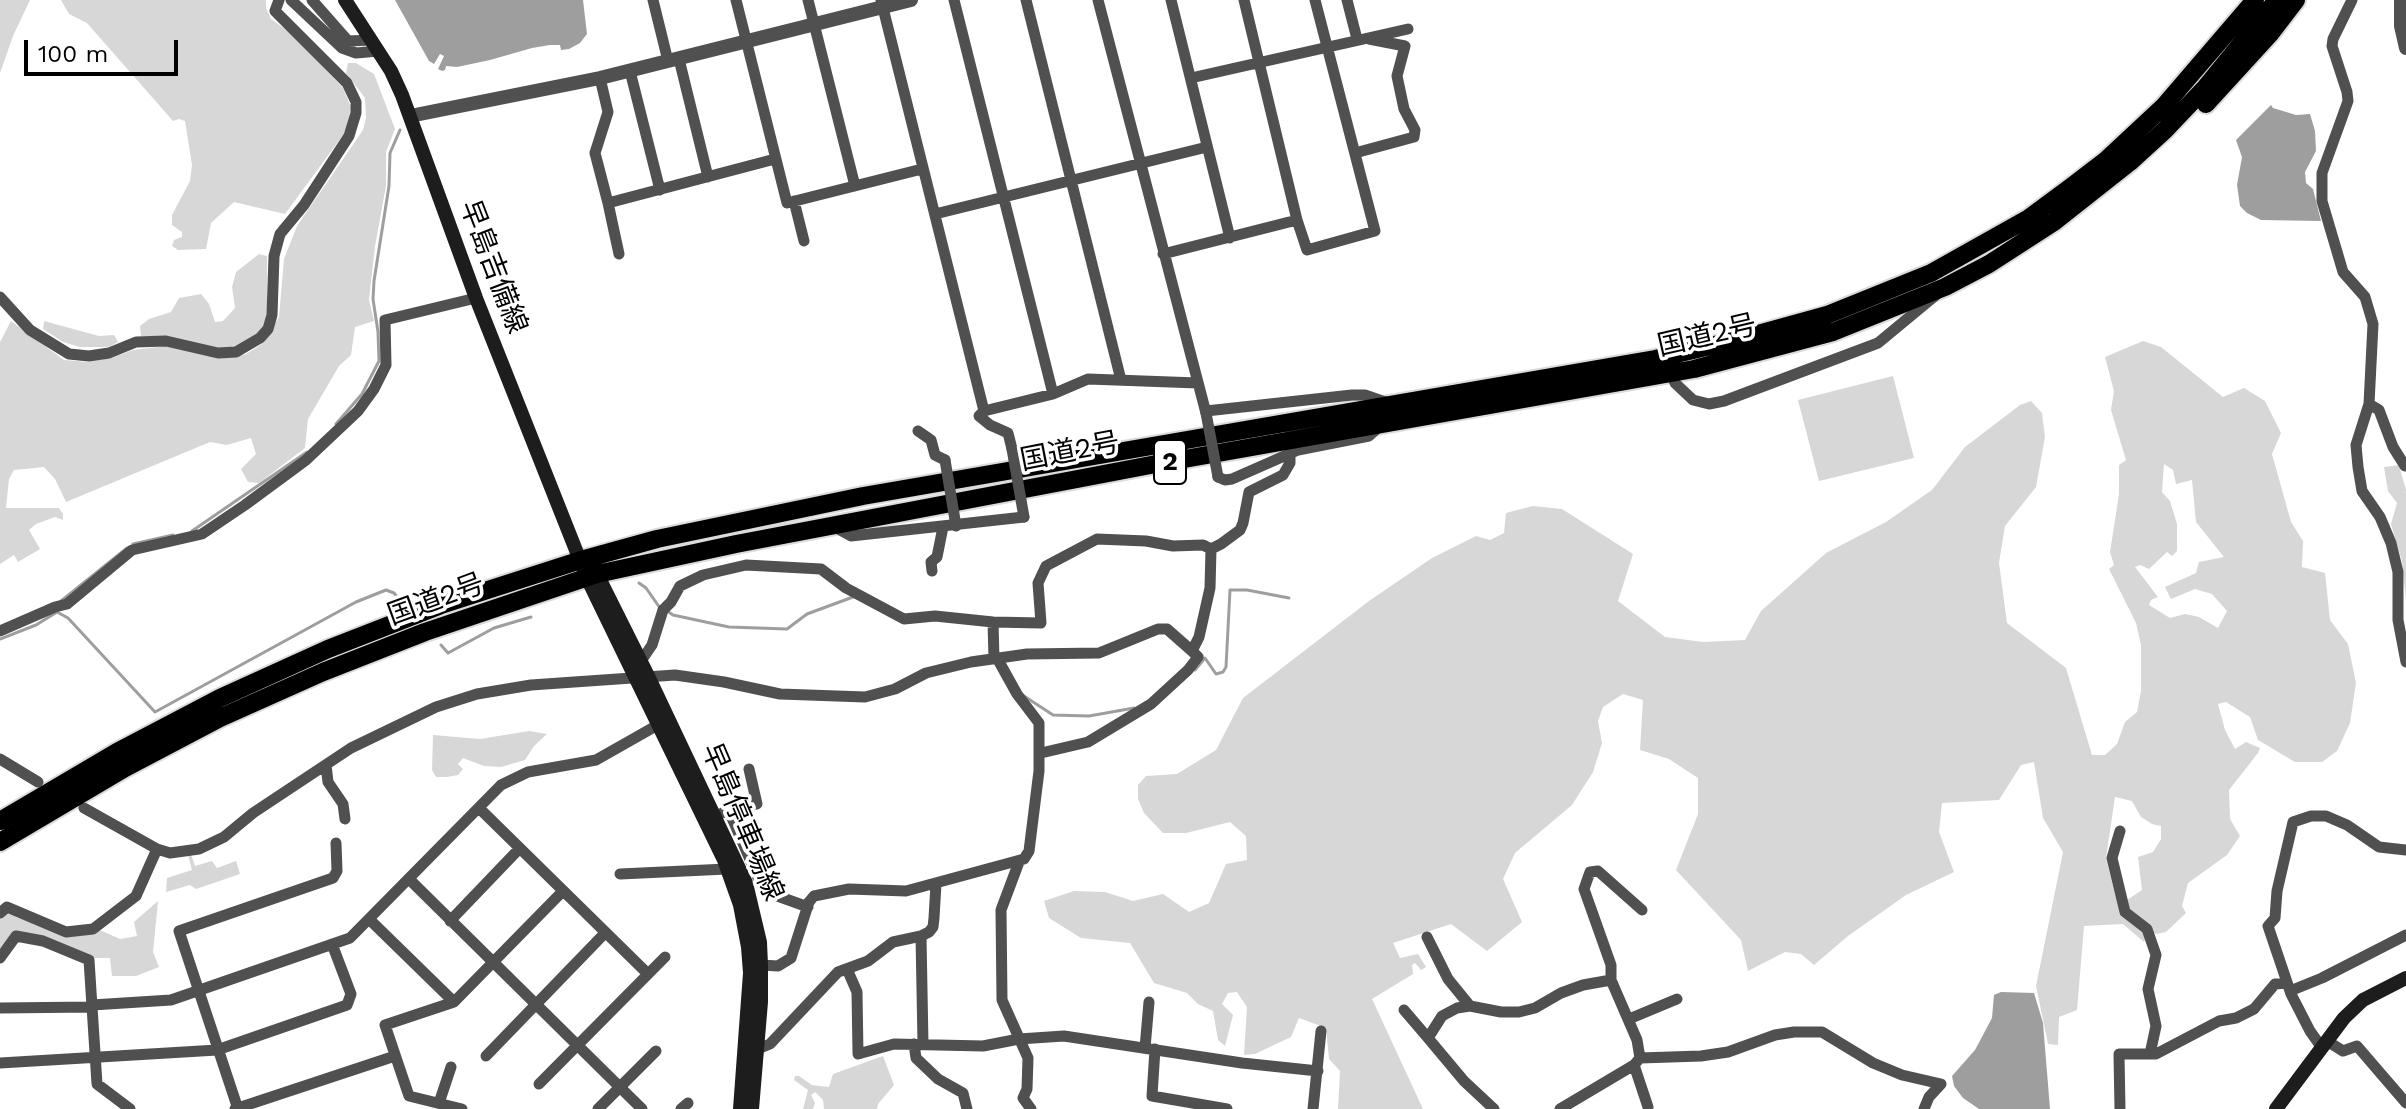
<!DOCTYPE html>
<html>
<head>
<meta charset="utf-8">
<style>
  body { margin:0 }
  #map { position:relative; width:2406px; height:1109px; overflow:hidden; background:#fff; font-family:"Work Sans",sans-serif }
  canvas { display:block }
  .scale { position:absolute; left:24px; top:40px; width:154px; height:36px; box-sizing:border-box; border:4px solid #000; border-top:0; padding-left:10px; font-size:24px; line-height:28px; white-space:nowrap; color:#000; -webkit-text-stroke:6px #fff; paint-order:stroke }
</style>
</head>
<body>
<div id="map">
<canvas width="2406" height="1109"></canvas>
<div class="scale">100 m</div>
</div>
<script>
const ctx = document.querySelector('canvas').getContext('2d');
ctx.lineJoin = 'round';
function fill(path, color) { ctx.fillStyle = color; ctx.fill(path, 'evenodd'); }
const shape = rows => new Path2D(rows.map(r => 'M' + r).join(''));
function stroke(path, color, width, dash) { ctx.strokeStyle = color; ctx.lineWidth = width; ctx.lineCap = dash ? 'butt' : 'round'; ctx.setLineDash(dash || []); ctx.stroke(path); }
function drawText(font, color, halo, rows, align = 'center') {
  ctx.font = font + ' "Work Sans","Noto Sans JP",sans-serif'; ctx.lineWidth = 7; ctx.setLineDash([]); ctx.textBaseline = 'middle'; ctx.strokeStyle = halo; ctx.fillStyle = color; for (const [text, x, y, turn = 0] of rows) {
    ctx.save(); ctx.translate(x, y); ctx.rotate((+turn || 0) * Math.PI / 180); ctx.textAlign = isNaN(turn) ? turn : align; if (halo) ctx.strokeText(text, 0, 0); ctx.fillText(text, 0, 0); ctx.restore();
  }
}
fill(shape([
  [0,0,30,0,13,36,0,73],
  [61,0,266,0,266,8,271,19,292,34,343,88,351,107,346,131,285,214,234,202,211,223,206,249,178,250,172,246,174,240,182,237,182,232,172,225,172,215,190,181,192,165,185,121,179,119,173,121,87,23,69,14],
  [348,63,356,63,374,74,395,129,386,152,386,186,375,246,369,300,374,321,355,327,351,355,339,366,308,419,305,448,259,483,248,482,241,469,256,454,251,438,227,445,210,442,66,502,55,479,44,467,14,470,9,479,6,508,59,508,63,514,63,520,55,517,36,524,29,530,40,549,18,562,14,555,0,564,0,342,11,321,64,360,88,362,111,358,133,350,165,346,231,357,246,354,262,344,279,317,284,259,297,226,363,130,366,118,365,98,346,73],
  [259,254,267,256,267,313,263,329,251,340,233,348,217,348,165,336,141,336,140,326,149,319,171,312,179,298,201,294,209,304,215,322,223,321,235,308,232,287,236,272],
  [44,321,99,336,114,335,118,342,109,347,80,347,63,342,43,329],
  [2143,341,2161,347,2223,397,2244,388,2265,401,2281,433,2272,454,2291,522,2303,541,2302,567,2325,573,2330,620,2348,644,2356,683,2350,723,2337,751,2322,762,2295,762,2258,740,2250,717,2226,702,2218,704,2225,730,2235,749,2246,742,2260,748,2258,753,2229,790,2230,819,2240,836,2227,855,2188,883,2182,906,2186,913,2166,932,2157,934,2151,932,2127,909,2127,900,2142,890,2138,857,2153,852,2161,839,2161,826,2152,824,2141,817,2132,801,2115,797,2106,858,2115,894,2124,913,2147,935,2144,942,2123,924,2084,926,2077,1010,2059,1017,2058,1045,2048,1044,2036,986,2063,852,2043,818,2034,762,2021,765,1999,800,1942,803,1939,832,1954,872,1906,895,1848,936,1814,965,1801,954,1785,952,1748,971,1741,940,1676,870,1698,814,1698,778,1669,759,1640,750,1643,700,1623,694,1603,707,1598,721,1602,743,1593,772,1572,805,1515,853,1503,879,1522,922,1487,951,1451,924,1393,943,1400,958,1418,954,1426,967,1421,970,1415,963,1412,965,1413,974,1372,999,1423,1109,1338,1109,1340,1071,1329,1059,1326,1028,1299,1018,1291,1037,1255,1054,1244,1055,1247,1007,1237,992,1228,993,1222,1004,1233,1015,1225,1046,1218,1040,1213,1011,1198,1004,1187,993,1154,983,1130,943,1081,938,1049,918,1044,901,1074,891,1105,892,1133,901,1163,894,1189,912,1209,903,1226,864,1247,860,1246,836,1230,822,1186,833,1163,833,1144,813,1138,799,1138,785,1146,776,1177,774,1216,750,1243,698,1369,601,1432,558,1476,536,1490,540,1504,533,1506,513,1533,506,1562,509,1633,554,1618,601,1665,637,1703,642,1745,640,1761,611,1826,553,1886,522,1932,490,1965,447,2020,405,2031,401,2042,413,2045,437,2036,487,2005,526,1999,563,2007,623,2066,668,2092,755,2105,755,2117,744,2125,722,2137,712,2141,691,2141,645,2136,623,2109,569,2114,565,2110,552,2119,494,2119,465,2126,460,2111,410,2114,391,2105,357],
  [2164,464,2173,470,2176,484,2192,480,2196,522,2224,557,2199,562,2196,573,2165,587,2171,599,2195,589,2212,594,2227,611,2218,628,2199,617,2185,614,2170,618,2149,605,2151,600,2158,597,2135,567,2140,565,2149,569,2167,552,2172,556,2177,551,2177,524,2170,501,2162,492],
  [1893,376,1914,458,1819,481,1798,400],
  [2399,465,2406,490,2406,601,2402,561,2391,524,2397,503,2388,491,2384,467],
  [529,731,547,734,534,746,525,760,501,767,484,766,463,758,458,764,463,769,458,775,447,777,436,777,432,770,433,735,480,739],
  [191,854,195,866,212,861,217,868,236,861,240,874,196,889,190,885,166,892,167,878,192,870,188,855],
  [158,901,153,952,159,967,136,976,112,976,110,958,92,958,15,933,0,948,0,918,8,911,65,935,100,930,120,939,137,936,134,922],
  [883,1056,894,1085,878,1104,877,1109,824,1109,823,1100,815,1092,811,1095,815,1103,813,1109,803,1109,808,1090,794,1080,795,1076,799,1076,812,1085,829,1087,833,1074]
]), '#d7d7d7');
fill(shape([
  [395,0,583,0,587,34,580,43,569,49,561,50,560,45,550,45,532,48,490,60,457,67,446,66,445,70,442,71,438,69,444,56,440,54,434,64,429,61],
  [2271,105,2273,108,2296,115,2310,114,2315,131,2316,151,2305,172,2306,183,2313,189,2321,221,2261,220,2247,213,2240,206,2237,185,2242,157,2236,140],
  [2001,992,2034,993,2043,1023,2050,1109,1979,1109,1963,1098,1954,1086,1952,1076,1975,1050,1992,1018,1994,995]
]), '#9e9e9e');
stroke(shape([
  [336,424,362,394,379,361,378,332,373,299,374,281,389,186,390,153,400,130],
  [192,531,307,452],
  [133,544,173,535],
  [639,583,646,588,660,608],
  [61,601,127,548],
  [667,611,673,615,729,627,787,629,807,614,853,597],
  [0,639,36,625,57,612,68,618,155,712,356,602,386,590,394,593,403,604],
  [441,645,448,653,494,628,531,617],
  [1195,670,1205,658,1216,674,1223,672,1226,667,1230,590,1247,590,1289,598],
  [1024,696,1053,715,1089,716,1134,708]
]), '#9e9e9e', 3);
const trunk = shape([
  [2206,104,2270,34,2296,0],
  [0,821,117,752,220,698,328,649,441,605,581,560,657,539,863,496,1655,359,1740,339,1827,315,1931,273,2029,218,2071,187,2105,161,2164,106,2255,0],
  [0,842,125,768,220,718,323,672,425,632,597,574,736,544,1156,464,1694,369,1833,332,1945,287,1989,264,2054,222,2130,162,2165,130,2205,88,2277,0]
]);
stroke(trunk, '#dbdbdb', 22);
stroke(shape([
  [291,0,342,48,356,53,379,51],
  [312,0,348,41,372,40],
  [653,0,668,61],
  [736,0,787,203,922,169],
  [808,0,855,186],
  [881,0,984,411,1053,394,1088,379,1198,383],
  [954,0,1053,394],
  [1026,0,1121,380],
  [1098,0,1206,413],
  [1171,0,1230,238],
  [1244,0,1297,220],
  [1347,0,1357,39],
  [2352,0,2333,39,2332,46,2347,92,2348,101,2322,173,2322,201,2343,272,2365,297,2373,324,2369,404,2356,445,2358,467,2362,491,2380,517,2391,543,2398,572,2398,620,2406,662],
  [679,59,708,177],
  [630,71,660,190],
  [600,78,608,112,595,153,608,203,775,159],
  [1191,78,1408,29],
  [1355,153,1414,137,1415,130,1404,109,1397,76,1405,46,1369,39],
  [794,201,804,241],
  [608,203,619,254],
  [935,214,1207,147],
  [1163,254,1297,220,1307,250,1375,231,1315,0],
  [0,297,30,330,69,354,89,356,109,353,136,342,166,341,218,353,236,352,260,338,268,329,272,315,274,256,280,234,304,205,349,136,356,113,356,102,347,83,275,11,279,0],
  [1671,373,1675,383,1693,400,1709,404,1724,401,1878,343,1936,295],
  [2369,404,2379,410,2393,447,2405,466],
  [984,411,979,416,990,425,1008,433,1012,449],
  [1206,411,1352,395,1365,395,1391,404],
  [918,431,931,440,935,455,945,460],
  [1218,477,1225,480,1232,479,1298,450,1369,436,1380,426],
  [833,526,851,536,1024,517],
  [932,571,931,562,937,557,943,527],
  [993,622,1041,623,1038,583,1046,566,1097,539,1146,541,1173,546,1203,545,1211,549,1221,544,1240,530,1243,523,1249,492,1283,475,1290,463,1290,456],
  [0,631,55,607,67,604,132,550,202,534,245,505,306,460,358,411,374,389,386,365,385,320,476,298],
  [641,661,652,645,663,610,671,602,680,586,703,575,746,565,821,569,846,588,904,619,935,616,993,622,994,659],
  [1041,753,1088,742,1151,704,1188,670,1198,657,1192,651],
  [0,759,38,782],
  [326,765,328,782,343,804,345,819],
  [84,808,157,849,170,853,199,849,224,837,253,813,351,748,436,707,477,694,531,685,675,675,724,682,780,694,865,697,895,689,926,673,971,662,1027,654,1099,653,1158,629,1167,629,1192,651,1199,637,1210,588,1211,549],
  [479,808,648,974],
  [729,811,762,887,769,893,808,907],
  [722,813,757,804,749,769],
  [2120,831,2112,858,2125,912,2147,929,2156,955,2148,989,2156,1026,2150,1054],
  [1019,862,1001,910,1002,1000,1028,1058,1027,1089,1023,1098,1031,1109],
  [620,874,727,869],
  [409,879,642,1109],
  [0,913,7,907,66,932,93,929,136,896,157,849],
  [369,919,454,1002],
  [450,921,519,849],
  [921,936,923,1044],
  [1427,937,1448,979,1470,1006],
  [0,958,16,936,43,941,89,960,97,1084,130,1109],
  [761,965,778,966,791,958,809,902,814,896,849,889,906,891,1024,859,1029,851,1039,771,1039,723,1017,694,997,658],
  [847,969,857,992,858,1054,894,1044,983,1046,1019,1039,1064,1036,1242,1063,1318,1071],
  [1611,980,1611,965,1584,889,1590,872,1598,871,1642,910],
  [2290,991,2322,978,2406,935],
  [92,1005,171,1000,350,938,501,785,528,772,596,760,663,722],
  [0,1008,92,1007],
  [1404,1010,1428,1038],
  [1629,1019,1677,999],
  [2327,1041,2343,1051,2357,1046,2406,1103],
  [914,1044,916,1058,938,1079,963,1093,967,1109],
  [1145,1048,1149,1002],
  [2322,1048,2310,1031,2291,994,2268,926,2275,918,2277,891,2293,822,2311,816,2326,816,2347,825,2379,847,2406,850],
  [1155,1049,1152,1096,1227,1109],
  [753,1051,770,1044,838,972,868,961,893,942,921,936,929,932,933,927,934,918,936,884],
  [486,1056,605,933],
  [0,1063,217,1050,347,1005,351,994,332,944],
  [1634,1065,1648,1107],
  [539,1084,665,957],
  [439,1103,451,1067],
  [235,1109,395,1056],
  [238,1109,179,931,333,878,337,871,336,843],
  [462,1109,409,1096,385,1025,454,1002,562,892],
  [598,1109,656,1051],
  [681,1109,688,1103],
  [1313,1109,1321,1031],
  [1494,1109,1464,1081,1428,1038,1442,1016,1457,1008,1470,1006,1501,1012,1519,1012,1535,1008,1561,993,1583,985,1611,980,1637,1040,1640,1058],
  [1560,1109,1634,1065,1640,1058,1701,1056,1728,1052,1775,1035,1794,1032,1822,1032,1873,1063,1902,1075,1941,1084,1929,1097,1924,1109],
  [2120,1109,2119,1054,2156,1054,2219,1021,2236,1018,2254,1009,2275,984,2287,983]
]), '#505050', 11);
stroke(shape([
  [2401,0,2401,26,2406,48],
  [410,116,600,78,911,0]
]), '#505050', 14);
stroke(shape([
  [345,0,391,71,402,95,476,298,587,578,724,860,740,905,748,947,750,973,740,1109],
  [590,568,597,574,648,676,746,883,760,942,761,965,761,1002,752,1109],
  [2276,1109,2344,1018,2363,1000,2406,978]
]), '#1d1d1d', 14);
stroke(trunk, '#000', 18);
stroke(shape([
  [1206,413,1218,477],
  [1012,449,1024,517],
  [945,460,956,526]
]), '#505050', 11);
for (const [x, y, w] of [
  [1170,462,32]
]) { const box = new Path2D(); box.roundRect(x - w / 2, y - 22, w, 44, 6); ctx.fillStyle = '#fff'; ctx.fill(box); stroke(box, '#000', 2); }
drawText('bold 26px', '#000', null, [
  ["2",1170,462]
]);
drawText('28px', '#000', '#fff', [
  ["早島吉備線",493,267,69],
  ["国道2号",1707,336,-13],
  ["国道2号",1070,452,-11],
  ["国道2号",436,600,-20],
  ["早島停車場線",742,822,67]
]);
</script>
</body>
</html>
